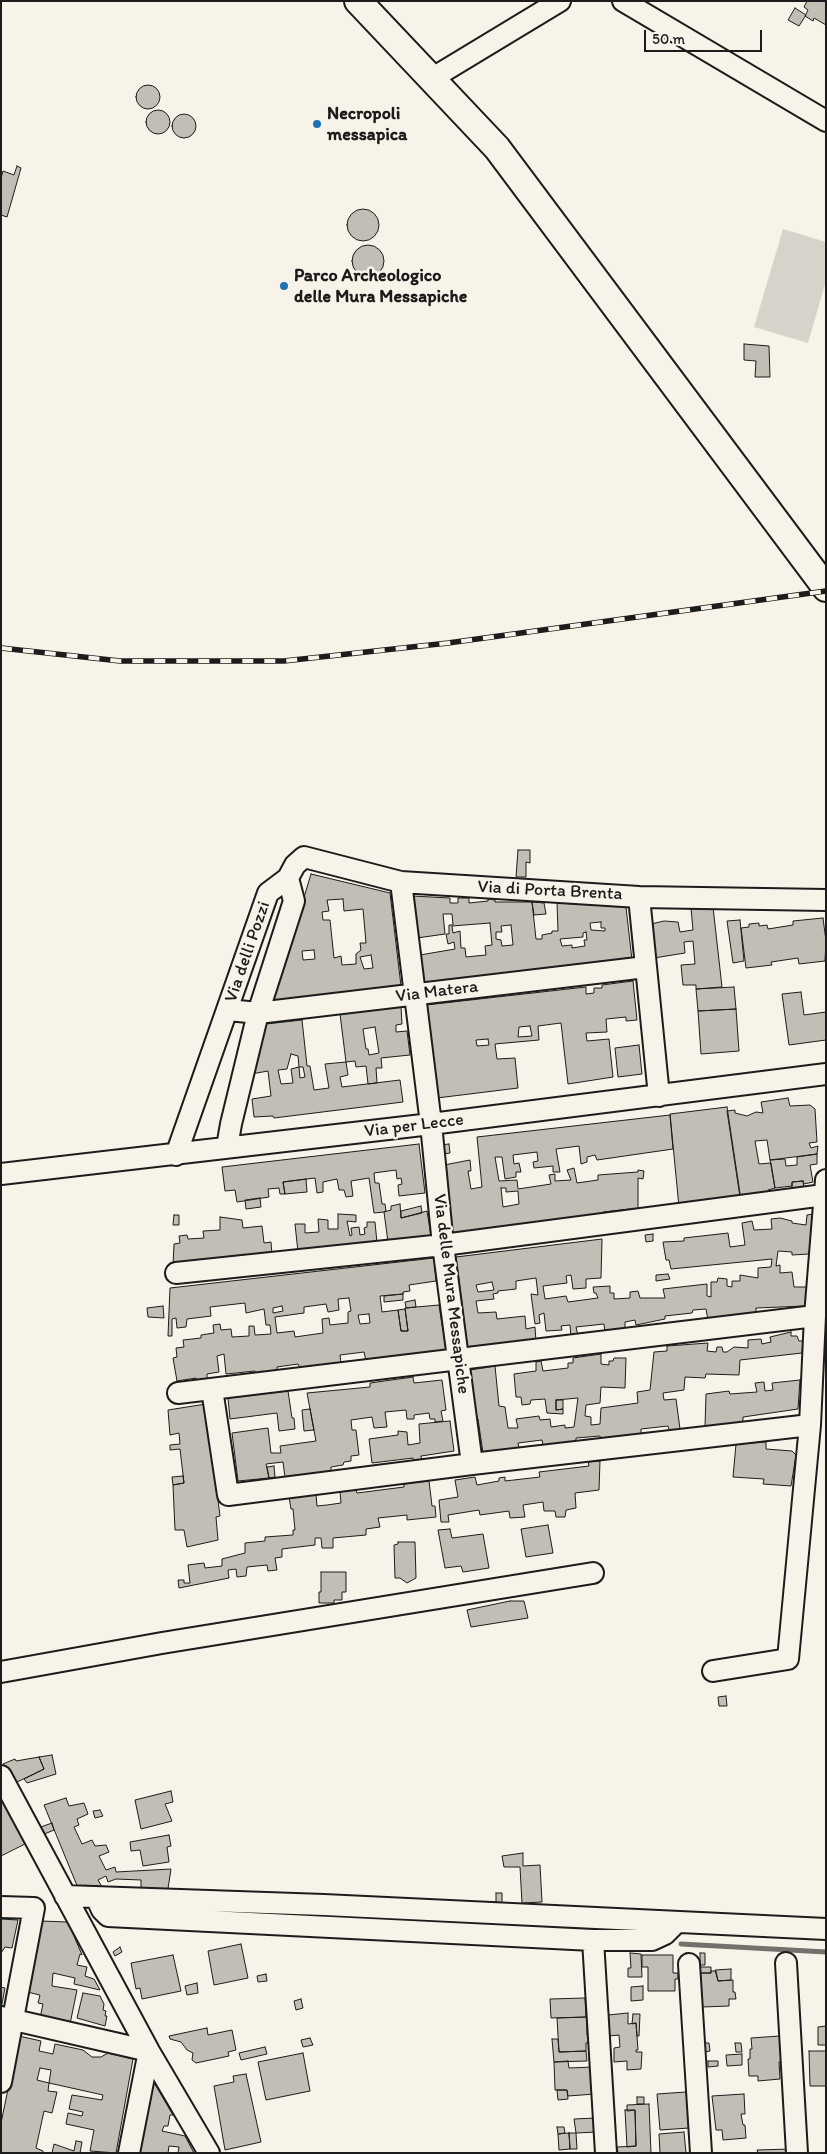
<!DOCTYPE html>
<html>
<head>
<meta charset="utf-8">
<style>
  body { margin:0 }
  #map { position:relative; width:827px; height:2154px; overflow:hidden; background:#f7f3e8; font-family:Itim,sans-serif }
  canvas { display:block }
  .frame { position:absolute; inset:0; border:2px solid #1c1c1c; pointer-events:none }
  .scale { position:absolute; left:644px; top:30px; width:118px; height:22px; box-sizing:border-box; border:2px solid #1c1c1c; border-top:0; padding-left:6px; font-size:15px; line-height:18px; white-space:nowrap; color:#1c1c1c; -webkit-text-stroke:4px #f7f3e8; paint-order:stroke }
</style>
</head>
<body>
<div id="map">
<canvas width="827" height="2154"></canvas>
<div class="frame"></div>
<div class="scale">50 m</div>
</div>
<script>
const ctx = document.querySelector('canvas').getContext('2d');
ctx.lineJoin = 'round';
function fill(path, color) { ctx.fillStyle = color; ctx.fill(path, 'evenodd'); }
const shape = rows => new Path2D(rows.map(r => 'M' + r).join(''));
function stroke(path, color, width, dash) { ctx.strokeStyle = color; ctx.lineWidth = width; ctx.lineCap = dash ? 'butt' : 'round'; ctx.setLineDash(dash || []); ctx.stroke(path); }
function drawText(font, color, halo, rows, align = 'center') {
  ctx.font = font + ' Itim,sans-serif'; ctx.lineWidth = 5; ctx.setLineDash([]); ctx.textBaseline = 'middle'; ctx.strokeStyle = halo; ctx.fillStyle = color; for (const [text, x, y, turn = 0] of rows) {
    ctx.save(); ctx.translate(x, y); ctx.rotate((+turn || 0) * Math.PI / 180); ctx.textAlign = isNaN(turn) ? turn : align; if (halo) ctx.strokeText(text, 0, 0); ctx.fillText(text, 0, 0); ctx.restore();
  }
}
fill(shape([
  [783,229,826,242,826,281,808,343,754,327]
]), '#d7d3cb');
stroke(shape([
  [681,1944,826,1952]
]), '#72716c', 5);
const building = shape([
  [807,1,826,1,826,25,814,18,813,21,805,16,808,10,804,7,807,1],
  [795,8,806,15,799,26,788,20,795,8],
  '136 97a12 12 0 1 1 24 0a12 12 0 1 1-24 0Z',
  '146 122a12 12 0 1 1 24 0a12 12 0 1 1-24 0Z',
  '172 126a12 12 0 1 1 24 0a12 12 0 1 1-24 0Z',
  [17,166,21,168,7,217,1,215,1,178,3,171,14,175,17,166],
  '347 225a16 16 0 1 1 32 0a16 16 0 1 1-32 0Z',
  '352 261a16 16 0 1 1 32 0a16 16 0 1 1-32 0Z',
  [744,344,769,346,770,377,755,377,756,361,744,360,744,344],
  [518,850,530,850,530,863,526,862,526,877,516,877,518,850],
  [311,874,390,893,401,986,273,1001,311,874],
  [343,899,344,911,363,909,366,943,360,943,361,950,356,954,356,964,342,965,341,956,334,958,330,920,323,920,322,912,329,911,327,900,343,899],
  [314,950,315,959,303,960,302,951,314,950],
  [371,955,373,968,364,969,360,957,371,955],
  [412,896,450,898,450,903,458,903,458,898,469,898,469,903,488,901,488,899,495,900,495,902,532,902,536,939,542,939,542,935,552,933,552,931,558,931,557,903,626,907,632,960,422,984,420,955,455,949,454,942,448,944,446,934,449,934,449,925,453,925,452,914,443,914,445,934,417,938,412,896],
  [601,922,601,928,605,928,605,931,591,930,590,923,601,922],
  [490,923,492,945,485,946,486,955,466,957,465,948,461,948,460,931,453,933,452,926,490,923],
  [511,925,513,945,502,946,501,940,496,939,496,932,502,932,501,926,511,925],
  [586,932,587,940,584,940,585,946,572,948,572,945,562,946,560,939,583,937,583,933,586,932],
  [532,902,544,903,546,914,534,915,532,902],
  [713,907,722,987,696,989,696,985,683,985,681,965,695,964,693,941,684,942,685,953,654,958,651,924,664,921,678,922,680,932,693,930,691,908,713,907],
  [823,918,826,941,825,961,799,964,798,958,771,962,772,965,746,968,741,928,749,927,749,924,759,923,759,926,767,925,768,929,793,925,793,921,823,918],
  [740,920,744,961,733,963,727,921,740,920],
  [633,981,637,1020,626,1021,626,1017,606,1019,607,1032,586,1033,587,1041,609,1039,613,1077,568,1084,561,1023,538,1026,539,1040,495,1044,497,1059,515,1058,518,1088,437,1098,426,1005,586,987,586,994,594,993,594,988,602,988,602,985,633,981],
  [530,1026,532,1036,518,1037,519,1027,530,1026],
  [488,1039,489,1045,477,1046,476,1040,488,1039],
  [734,987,736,1009,698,1011,696,989,734,987],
  [801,992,804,1015,826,1012,826,1040,789,1045,782,994,801,992],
  [401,1007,402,1024,396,1025,396,1032,407,1031,410,1055,381,1058,382,1068,376,1068,377,1083,368,1084,366,1066,356,1067,355,1061,346,1062,340,1014,401,1007],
  [375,1027,379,1053,369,1055,368,1049,366,1049,363,1029,375,1027],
  [736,1009,739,1051,701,1054,698,1011,736,1009],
  [302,1020,307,1066,310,1066,314,1090,329,1088,325,1064,346,1062,348,1075,340,1077,342,1087,400,1080,403,1102,274,1118,273,1116,254,1117,252,1099,271,1096,268,1071,251,1074,266,1024,302,1020],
  [291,1054,298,1056,299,1067,303,1067,305,1077,300,1078,299,1067,291,1069,293,1083,281,1084,278,1070,287,1069,291,1054],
  [639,1045,642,1074,618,1077,615,1048,639,1045],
  [788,1098,790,1106,810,1105,815,1109,817,1142,809,1143,811,1148,818,1146,817,1154,770,1160,767,1140,755,1141,759,1164,771,1163,775,1188,768,1190,768,1192,740,1197,727,1111,735,1110,735,1113,747,1116,756,1112,763,1113,761,1102,788,1098],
  [727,1107,741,1200,679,1207,670,1114,727,1107],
  [670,1115,673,1149,597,1160,595,1155,587,1157,587,1162,581,1164,579,1146,556,1149,560,1172,553,1172,553,1166,534,1168,533,1162,538,1161,537,1152,513,1155,514,1164,519,1163,521,1172,516,1172,516,1177,505,1179,502,1157,495,1157,499,1181,517,1180,518,1189,551,1184,549,1175,555,1174,555,1181,571,1180,567,1170,574,1168,577,1183,598,1180,598,1175,638,1172,638,1170,644,1171,643,1179,638,1178,638,1213,630,1213,630,1209,603,1212,603,1216,453,1234,444,1165,470,1160,471,1171,468,1171,471,1189,482,1187,477,1137,670,1115],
  [501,1188,506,1188,506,1192,518,1191,519,1204,503,1207,501,1188],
  [419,1144,425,1193,399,1196,398,1185,402,1184,401,1178,397,1179,396,1170,374,1173,375,1183,379,1183,382,1204,385,1204,386,1211,384,1212,374,1213,369,1178,351,1181,353,1196,346,1197,344,1190,339,1190,337,1179,323,1182,323,1192,317,1193,315,1178,283,1182,285,1194,280,1194,279,1188,268,1189,269,1197,237,1202,235,1190,225,1191,222,1167,419,1144],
  [449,1144,450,1153,443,1154,441,1145,449,1144],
  [817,1154,817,1164,810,1165,813,1182,804,1184,803,1181,792,1182,792,1186,775,1188,770,1160,785,1159,786,1166,797,1165,797,1157,817,1154],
  [306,1179,307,1192,285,1194,283,1182,306,1179],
  [803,1181,804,1190,792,1192,792,1182,803,1181],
  [260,1198,261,1207,246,1209,245,1200,260,1198],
  [400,1204,401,1218,427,1211,431,1236,388,1242,384,1212,391,1210,391,1206,400,1204],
  [421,1206,422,1213,401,1218,401,1211,421,1206],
  [338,1214,356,1215,356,1222,347,1221,350,1236,352,1235,351,1228,359,1227,360,1235,365,1234,364,1228,367,1227,367,1222,375,1222,377,1243,298,1252,295,1224,305,1224,305,1233,319,1232,318,1219,328,1220,328,1229,338,1229,338,1214],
  [813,1214,809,1254,792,1255,792,1252,778,1251,776,1266,780,1265,780,1273,792,1272,794,1287,807,1287,805,1306,756,1308,756,1315,708,1320,706,1309,693,1310,692,1313,665,1316,665,1319,636,1325,635,1320,625,1322,625,1331,605,1333,604,1324,576,1327,578,1336,571,1337,570,1325,561,1326,562,1330,546,1331,544,1313,539,1315,540,1323,535,1324,531,1294,538,1295,536,1278,516,1281,516,1289,498,1291,498,1293,493,1294,494,1299,476,1301,478,1313,496,1312,497,1319,525,1316,526,1329,535,1327,536,1341,468,1349,456,1257,602,1239,601,1278,586,1279,586,1288,573,1289,571,1275,566,1276,567,1283,543,1286,545,1299,566,1296,568,1302,598,1298,596,1293,594,1293,593,1287,610,1286,610,1293,614,1293,614,1299,630,1298,630,1292,638,1291,640,1298,665,1298,663,1289,707,1284,707,1296,711,1297,711,1282,717,1282,718,1278,727,1279,727,1286,732,1287,732,1281,740,1281,740,1275,758,1278,758,1268,771,1267,772,1259,671,1269,669,1260,666,1260,663,1242,684,1241,684,1238,728,1233,730,1247,745,1245,742,1223,752,1221,754,1230,772,1229,771,1219,780,1218,792,1221,792,1223,806,1225,807,1215,813,1214],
  [492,1282,494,1290,478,1292,476,1285,492,1282],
  [174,1215,179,1215,179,1225,173,1225,174,1215],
  [220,1217,242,1220,243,1228,262,1226,264,1243,271,1242,272,1255,173,1266,174,1244,180,1243,179,1236,187,1235,188,1239,204,1238,203,1231,220,1230,220,1217],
  [653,1234,653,1241,646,1242,645,1235,653,1234],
  [434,1258,436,1281,409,1285,410,1291,403,1292,403,1294,380,1296,382,1312,398,1310,401,1331,408,1331,405,1308,439,1305,446,1350,366,1361,364,1352,340,1355,341,1363,300,1368,298,1364,277,1367,277,1371,255,1373,255,1371,226,1374,224,1354,217,1356,219,1372,207,1374,207,1379,197,1380,196,1378,177,1381,173,1358,177,1357,176,1348,184,1347,183,1340,201,1338,201,1335,214,1333,213,1325,220,1324,221,1330,231,1329,232,1337,249,1336,249,1326,254,1326,255,1335,271,1334,270,1325,266,1325,264,1309,246,1313,245,1303,210,1307,211,1316,187,1319,186,1327,177,1328,176,1318,172,1319,172,1336,168,1336,170,1288,434,1258],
  [349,1298,351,1311,348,1312,348,1323,330,1325,329,1318,322,1319,323,1333,295,1337,294,1331,277,1333,275,1317,304,1313,304,1307,326,1304,328,1312,339,1310,338,1299,349,1298],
  [282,1306,283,1311,273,1313,273,1308,282,1306],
  [369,1314,370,1323,360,1324,358,1315,369,1314],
  [668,1274,670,1279,656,1281,656,1275,668,1274],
  [403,1294,403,1300,384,1302,384,1296,403,1294],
  [415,1300,416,1307,406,1308,405,1302,415,1300],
  [163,1306,164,1318,148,1317,147,1308,163,1306],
  [405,1309,408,1331,401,1331,398,1310,405,1309],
  [791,1332,791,1336,797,1336,799,1341,803,1341,802,1353,740,1360,739,1375,706,1374,705,1378,685,1377,684,1390,663,1393,664,1400,676,1399,680,1429,669,1430,668,1426,641,1429,641,1434,601,1439,600,1436,576,1438,576,1442,543,1445,542,1440,518,1443,519,1448,483,1453,478,1419,476,1420,470,1370,495,1366,499,1406,505,1407,508,1428,518,1428,516,1419,539,1416,540,1420,550,1419,551,1427,565,1425,565,1428,574,1427,578,1398,556,1400,556,1410,563,1409,563,1414,547,1413,545,1399,531,1400,530,1404,522,1405,521,1397,516,1397,514,1374,536,1371,536,1362,541,1361,543,1371,568,1368,568,1363,573,1363,573,1358,601,1354,601,1364,609,1365,609,1361,613,1361,614,1358,626,1358,625,1388,601,1387,600,1403,586,1405,585,1416,591,1417,591,1425,600,1424,601,1408,638,1403,637,1392,650,1390,654,1352,667,1351,667,1346,708,1343,707,1351,716,1352,717,1347,722,1347,723,1352,727,1352,734,1347,748,1348,748,1340,761,1339,762,1344,771,1342,770,1337,791,1332],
  [413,1377,414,1383,442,1380,446,1410,441,1411,443,1421,435,1422,435,1419,430,1419,429,1413,414,1415,414,1419,407,1419,406,1410,385,1412,387,1427,374,1428,372,1417,351,1420,352,1430,356,1430,359,1455,351,1456,351,1461,344,1462,343,1465,331,1467,331,1472,285,1477,283,1462,266,1464,269,1478,238,1481,232,1433,268,1428,271,1453,281,1453,280,1446,316,1441,307,1393,370,1387,370,1383,413,1377],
  [800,1380,798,1409,743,1417,743,1423,705,1427,706,1394,729,1391,730,1394,757,1392,755,1383,764,1382,765,1391,773,1390,772,1383,800,1380],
  [288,1391,292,1418,294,1418,295,1429,279,1431,277,1413,230,1419,228,1398,288,1391],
  [556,1400,563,1400,563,1409,556,1410,556,1400],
  [206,1404,220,1516,216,1517,218,1540,187,1547,184,1530,175,1530,173,1485,184,1483,180,1449,170,1450,170,1445,180,1444,179,1433,170,1435,168,1410,206,1404],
  [310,1409,314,1430,304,1431,302,1410,310,1409],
  [450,1421,454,1451,421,1456,422,1461,414,1462,413,1458,372,1463,369,1439,398,1435,398,1431,407,1432,408,1445,420,1443,419,1424,450,1421],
  [766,1442,766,1449,792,1451,796,1455,791,1486,763,1484,764,1479,733,1477,736,1444,766,1442],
  [600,1461,599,1490,575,1493,576,1508,566,1510,565,1517,556,1517,555,1511,544,1511,543,1502,523,1505,525,1517,510,1518,509,1511,480,1515,479,1510,448,1515,449,1522,441,1522,439,1500,458,1497,455,1480,475,1477,477,1485,499,1481,499,1478,505,1477,505,1481,540,1477,539,1472,589,1466,588,1462,600,1461],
  [274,1466,275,1477,269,1478,267,1467,274,1466],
  [183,1476,184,1483,173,1485,172,1477,183,1476],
  [429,1481,432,1506,435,1506,436,1517,407,1520,407,1515,378,1518,380,1527,366,1529,366,1535,333,1538,333,1548,322,1548,321,1538,315,1538,315,1545,282,1549,282,1557,275,1558,277,1570,268,1571,267,1565,247,1567,246,1576,237,1577,236,1569,228,1570,229,1578,179,1588,178,1580,184,1580,184,1583,190,1583,188,1565,204,1563,205,1568,222,1566,222,1559,245,1553,245,1543,265,1541,265,1537,293,1535,293,1530,295,1530,293,1509,291,1509,289,1497,316,1494,317,1506,327,1505,341,1503,340,1491,356,1490,357,1493,404,1487,404,1484,429,1481],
  [548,1525,553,1553,526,1557,521,1529,548,1525],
  [450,1529,452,1538,483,1534,489,1568,463,1572,461,1566,445,1568,438,1530,450,1529],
  [398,1542,415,1542,416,1578,407,1583,400,1578,395,1578,394,1545,398,1544,398,1542],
  [321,1572,346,1572,346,1592,342,1592,342,1600,334,1600,334,1603,319,1603,319,1592,321,1592,321,1572],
  [510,1601,524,1601,528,1618,471,1627,467,1610,510,1601],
  [726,1696,727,1706,719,1706,718,1697,726,1696],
  [52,1755,56,1774,27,1783,24,1779,44,1769,39,1757,52,1755],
  [39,1757,44,1769,13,1784,3,1764,15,1759,16,1761,39,1757],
  [171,1791,173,1802,165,1804,172,1821,141,1829,135,1800,171,1791],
  [1,1796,25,1844,1,1856,1,1796],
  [66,1798,69,1806,84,1803,88,1814,77,1819,79,1825,74,1827,82,1844,92,1840,95,1846,106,1845,109,1852,99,1856,106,1870,115,1867,116,1872,171,1869,167,1895,141,1889,141,1880,116,1879,108,1882,106,1876,98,1880,104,1890,90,1890,86,1885,78,1888,44,1805,66,1798],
  [100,1810,103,1816,95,1818,93,1811,100,1810],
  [52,1823,54,1830,42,1835,38,1828,52,1823],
  [169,1835,171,1846,167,1847,169,1862,143,1866,140,1850,131,1851,130,1842,169,1835],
  [523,1853,523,1866,540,1865,542,1902,522,1903,520,1867,504,1867,502,1856,523,1853],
  [496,1893,502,1893,502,1904,496,1904,496,1893],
  [1,1919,18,1920,12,1948,5,1947,1,1953,1,1919],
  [41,1921,68,1922,82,1955,80,1954,77,1965,87,1967,85,1976,94,1979,100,1990,74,1984,75,1978,53,1973,52,1986,77,1990,70,2024,40,2018,43,2004,38,2003,40,1995,27,1992,41,1921],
  [241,1944,248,1978,214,1985,208,1951,241,1944],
  [120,1947,122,1952,115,1956,113,1952,120,1947],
  [630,1953,641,1954,642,1977,628,1977,628,1968,631,1968,630,1953],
  [700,1953,705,1953,705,1965,700,1965,700,1953],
  [173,1955,181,1991,142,1999,140,1988,136,1989,131,1963,173,1955],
  [642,1955,673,1955,673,1973,678,1973,678,1979,675,1979,675,1991,648,1991,648,1967,642,1967,642,1955],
  [700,1967,711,1967,711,1973,700,1973,700,1967],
  [731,1969,731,1980,718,1981,715,1970,731,1969],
  [711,1971,716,1971,718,1981,733,1980,733,1992,735,1992,736,1999,729,1999,729,2006,702,2007,700,1973,711,1973,711,1971],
  [266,1974,267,1981,258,1982,257,1976,266,1974],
  [197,1983,198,1993,187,1995,185,1986,197,1983],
  [643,1986,643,2000,631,2001,631,1987,643,1986],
  [1,1987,5,1988,1,2009,1,1987],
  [83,1993,100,1996,104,2004,103,2010,106,2011,105,2016,107,2016,105,2026,77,2018,83,1993],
  [585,1998,586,2017,551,2018,550,1999,585,1998],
  [301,1999,303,2008,296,2010,294,2001,301,1999],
  [628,2013,628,2024,636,2023,638,2050,636,2050,636,2052,642,2052,641,2069,627,2070,627,2061,614,2062,614,2048,620,2047,619,2035,609,2036,608,2015,628,2013],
  [633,2014,640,2014,639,2036,637,2036,636,2023,632,2024,633,2014],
  [587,2017,587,2035,591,2035,591,2042,586,2043,586,2051,559,2052,557,2018,587,2017],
  [826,2026,826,2045,818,2045,818,2027,826,2026],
  [207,2028,208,2035,232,2030,236,2050,228,2052,229,2056,196,2063,192,2060,193,2053,187,2050,181,2042,170,2039,169,2036,207,2028],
  [19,2036,41,2041,39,2051,53,2054,55,2044,83,2050,92,2057,101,2057,108,2053,133,2059,116,2153,90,2151,94,2130,66,2124,68,2113,82,2116,83,2112,69,2109,72,2095,102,2100,103,2095,49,2083,48,2091,57,2092,52,2113,44,2111,36,2148,43,2151,43,2153,1,2153,1,2123,19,2036],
  [40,2068,51,2070,49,2083,37,2080,40,2068],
  [780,2036,782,2062,779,2062,780,2079,758,2081,758,2076,749,2076,748,2059,750,2059,750,2049,752,2049,751,2038,780,2036],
  [310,2038,313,2045,303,2047,301,2040,310,2038],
  [552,2039,558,2039,559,2052,586,2051,587,2061,554,2062,552,2039],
  [704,2043,709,2043,710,2051,705,2052,704,2043],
  [735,2043,741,2043,742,2052,736,2052,735,2043],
  [265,2047,267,2054,241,2060,239,2053,265,2047],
  [809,2051,826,2051,826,2086,810,2086,809,2051],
  [303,2053,310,2091,266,2100,258,2062,303,2053],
  [742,2054,742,2065,727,2066,726,2055,742,2054],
  [568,2061,569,2068,593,2067,595,2094,568,2096,567,2090,555,2090,554,2062,568,2061],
  [708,2061,718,2061,718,2066,708,2067,708,2061],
  [246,2074,261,2142,225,2150,214,2086,234,2082,233,2076,246,2074],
  [152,2079,173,2115,170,2115,168,2126,164,2126,162,2131,185,2136,194,2153,178,2153,179,2147,169,2146,168,2153,137,2153,152,2079],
  [557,2090,567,2090,568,2099,558,2100,557,2090],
  [686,2092,689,2128,660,2130,657,2094,686,2092],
  [744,2094,745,2114,741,2114,743,2125,745,2125,746,2138,723,2140,722,2130,716,2130,712,2096,744,2094],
  [637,2097,644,2097,644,2104,637,2104,637,2097],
  [649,2104,651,2153,618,2153,617,2147,636,2146,635,2110,627,2111,627,2105,649,2104],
  [625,2110,635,2110,636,2146,627,2147,625,2110],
  [596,2118,597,2132,576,2133,574,2119,596,2118],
  [557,2127,564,2127,565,2133,558,2134,557,2127],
  [684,2132,686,2153,660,2153,659,2134,684,2132],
  [569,2133,576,2133,577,2149,570,2149,569,2133],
  [569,2133,570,2149,559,2150,558,2134,569,2133],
  [76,2141,82,2142,80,2153,52,2153,54,2144,74,2151,76,2141],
  [791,2149,791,2153,758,2153,757,2150,791,2149]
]);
fill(building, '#c0beb5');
stroke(building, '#1c1c1c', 1);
const minor = shape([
  [623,1,826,121],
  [431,79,560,1],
  [288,878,295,865,304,857,401,882,639,897,826,900],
  [401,882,431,1124,443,1245,472,1464],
  [639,897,659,1096],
  [228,1010,258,1013,646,967],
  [176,1155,268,893,288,878,294,901,258,1013,231,1124,227,1147],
  [1,1174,431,1124,826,1074],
  [176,1273,443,1245,824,1195],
  [212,1389,228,1495,472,1464,810,1425],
  [178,1393,815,1316],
  [713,1671,788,1659,810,1425,815,1316,826,1180],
  [1,1672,162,1643,593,1573],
  [1,1776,149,2051,209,2153],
  [65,1896,324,1905,826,1929],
  [96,1897,102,1910,108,1916,593,1940,652,1940,665,1934,677,1922],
  [1,1907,34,1908,1,2082],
  [593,1940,606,2153],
  [786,1963,797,2153],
  [689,1964,701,2153],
  [1,2017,149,2051],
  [129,2153,149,2051]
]);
const major = shape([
  [358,1,497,148,826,588]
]);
stroke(minor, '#1c1c1c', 24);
stroke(major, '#1c1c1c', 30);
stroke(minor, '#f7f3e8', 20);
stroke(major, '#f7f3e8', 26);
const rail = shape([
  [1,648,120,661,284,661,448,643,826,591]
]);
stroke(rail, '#1c1c1c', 5.5);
stroke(rail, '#f7f3e8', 4, [11]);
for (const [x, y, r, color] of [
  [317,124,5,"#1f6fb2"],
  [284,286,5,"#1f6fb2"]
]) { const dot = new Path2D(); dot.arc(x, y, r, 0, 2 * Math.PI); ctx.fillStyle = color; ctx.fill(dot); stroke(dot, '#f7f3e8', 2); }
drawText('bold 18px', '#1c1c1c', '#f7f3e8', [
  ["Necropoli",327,114],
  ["messapica",327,135],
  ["Parco Archeologico",294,276],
  ["delle Mura Messapiche",294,297]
], 'left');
drawText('18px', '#1c1c1c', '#f7f3e8', [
  ["Via di Porta Brenta",550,891,3],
  ["Via delli Pozzi",248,952,-71],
  ["Via Matera",437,992,-7],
  ["Via per Lecce",414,1126,-7],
  ["Via delle Mura Messapiche",451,1294,83]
]);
</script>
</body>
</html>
